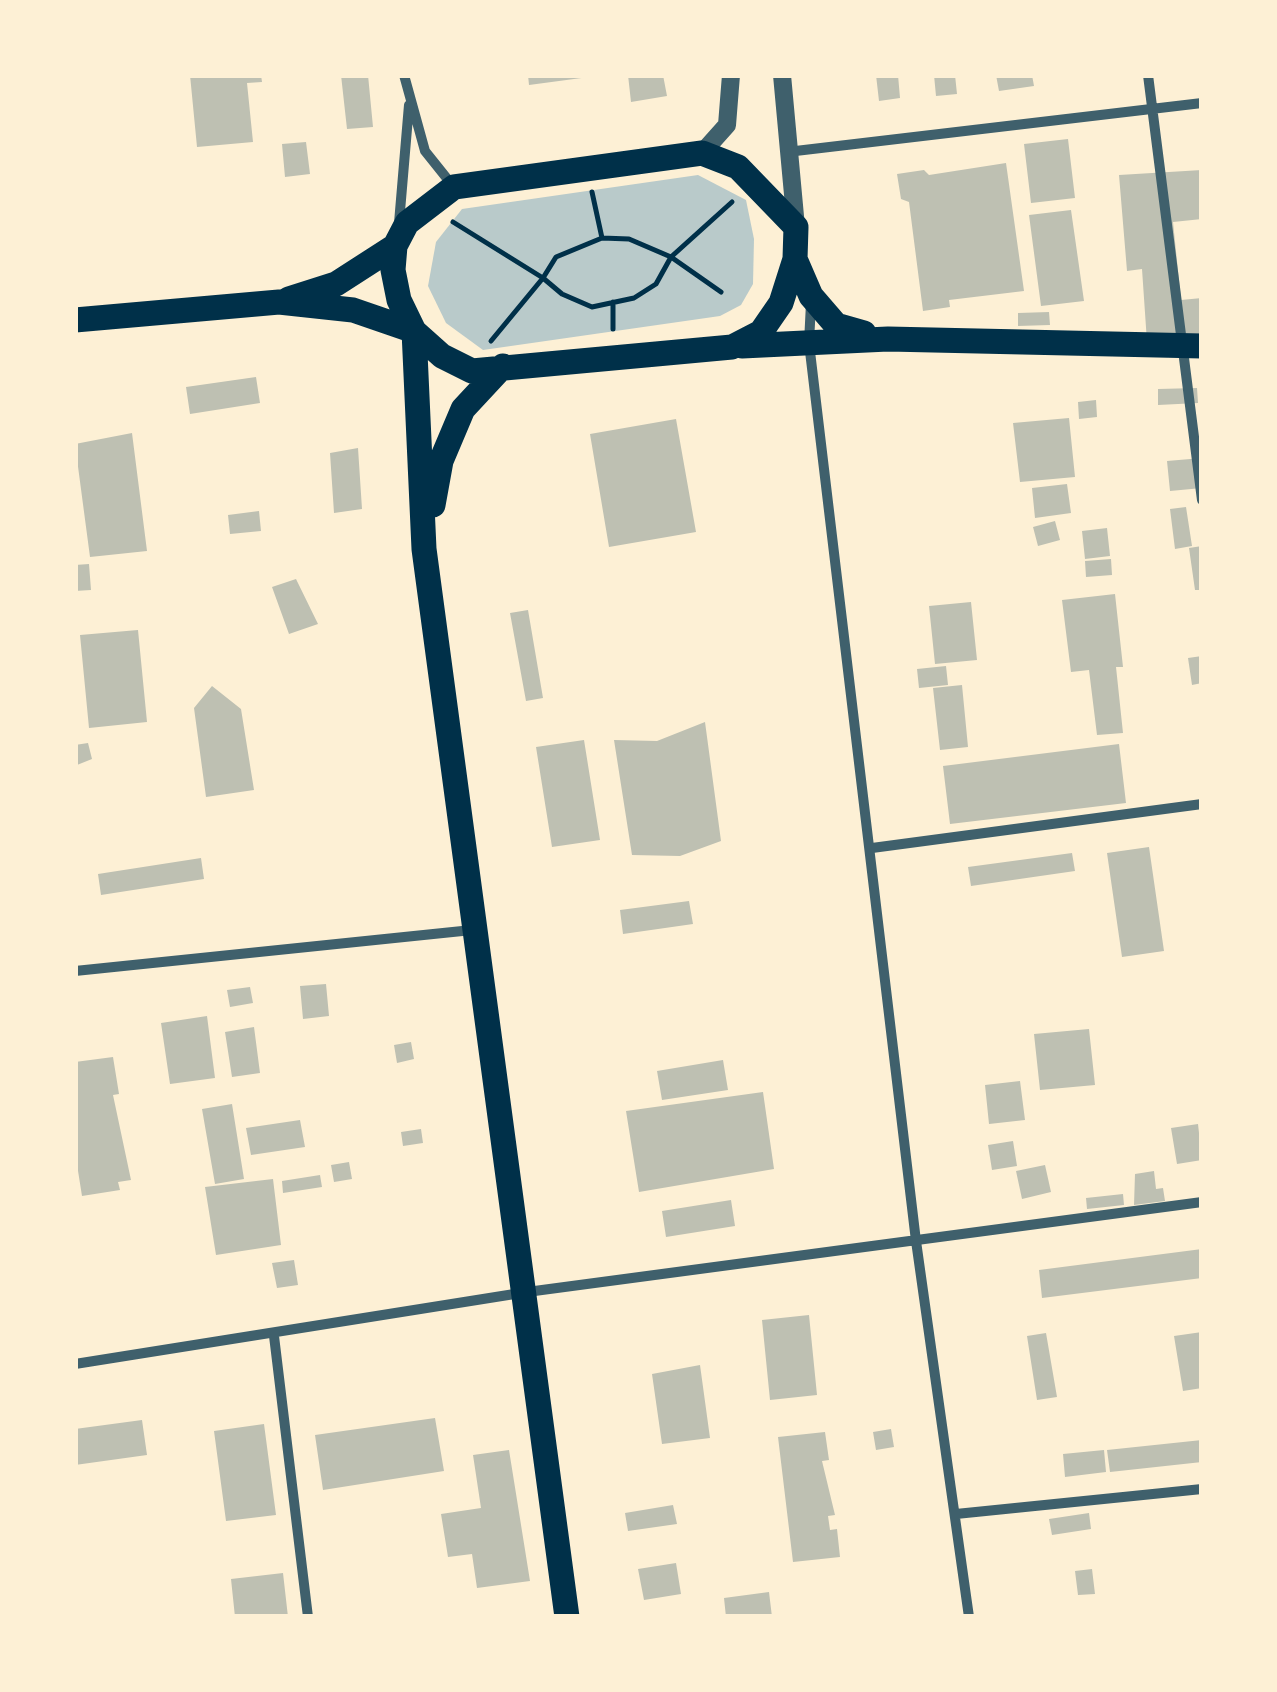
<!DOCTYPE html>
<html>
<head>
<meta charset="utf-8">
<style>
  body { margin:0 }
  #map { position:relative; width:1277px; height:1692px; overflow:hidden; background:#fdf0d5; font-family:Barlow,sans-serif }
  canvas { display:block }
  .frame { position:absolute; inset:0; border:78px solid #fdf0d5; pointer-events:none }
</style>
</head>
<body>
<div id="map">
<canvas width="1277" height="1692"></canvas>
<div class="frame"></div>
</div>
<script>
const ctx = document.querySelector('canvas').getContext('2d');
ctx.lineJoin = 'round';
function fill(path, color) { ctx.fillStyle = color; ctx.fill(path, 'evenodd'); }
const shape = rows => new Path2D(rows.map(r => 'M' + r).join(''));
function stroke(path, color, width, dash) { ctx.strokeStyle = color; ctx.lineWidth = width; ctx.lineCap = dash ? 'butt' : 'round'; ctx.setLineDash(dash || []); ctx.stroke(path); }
fill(shape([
  [698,175,746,200,754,239,753,284,741,305,720,316,483,350,446,323,428,286,436,242,462,209]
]), '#b9caca');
fill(shape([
  [190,75,261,75,262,82,247,83,253,142,197,147],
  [341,75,368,75,373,127,347,129],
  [528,75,589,75,589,77,529,85],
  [628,75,663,75,667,96,631,102],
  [876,75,898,75,900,98,879,101],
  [934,75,955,75,957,94,936,96],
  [996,75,1032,75,1034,86,999,91],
  [1068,139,1075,198,1031,203,1024,144],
  [306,142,310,174,285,177,282,144],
  [1006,163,1024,291,949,300,950,307,923,311,909,202,901,199,897,174,924,170,929,175],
  [1202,170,1202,219,1173,222,1181,300,1202,298,1202,338,1147,342,1142,269,1127,271,1119,175],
  [1071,210,1084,301,1041,306,1029,215],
  [1049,312,1050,325,1018,326,1018,313],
  [256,377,260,403,190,414,186,387],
  [1197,388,1198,403,1158,405,1158,389],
  [1096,400,1097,417,1079,419,1078,402],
  [1069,418,1075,477,1020,482,1013,423],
  [676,419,696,532,609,547,590,434],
  [132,433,147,551,90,557,75,444],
  [358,448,362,509,334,513,330,453],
  [1202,458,1202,488,1170,491,1167,461],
  [1067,484,1071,513,1035,518,1032,488],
  [1186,507,1192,546,1175,549,1170,509],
  [259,511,261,531,230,534,228,515],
  [1055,521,1060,540,1038,546,1033,527],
  [1107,528,1110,556,1085,559,1082,531],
  [1202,546,1202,590,1195,590,1189,548],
  [1111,559,1112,575,1086,577,1085,561],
  [89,564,91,590,75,591,75,565],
  [296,579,318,624,289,634,272,587],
  [1115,594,1123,667,1116,667,1123,733,1097,735,1089,670,1071,672,1062,600],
  [971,602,977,660,935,664,929,606],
  [528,610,543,698,526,701,510,613],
  [138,630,147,722,89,728,80,635],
  [1202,656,1202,683,1192,685,1188,658],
  [946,666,948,685,919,688,917,669],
  [962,685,968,747,940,750,933,688],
  [212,686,241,709,254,790,206,797,194,708],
  [705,722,721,841,680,856,632,855,614,740,657,741],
  [584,740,600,840,552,847,536,747],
  [88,743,92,759,77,765,75,745],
  [1119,744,1126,803,950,824,943,766],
  [1149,847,1164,951,1122,957,1107,853],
  [1072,853,1075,871,971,886,968,867],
  [201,858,204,879,101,895,98,874],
  [689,901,693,924,623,934,620,910],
  [326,984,329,1016,303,1019,300,986],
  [250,987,253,1003,230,1007,227,990],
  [207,1016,215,1078,170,1084,161,1023],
  [254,1027,260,1073,232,1077,225,1032],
  [1089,1029,1095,1085,1040,1090,1034,1034],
  [411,1042,414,1059,397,1063,394,1045],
  [113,1057,119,1094,113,1095,131,1180,118,1182,120,1190,82,1196,75,1152,75,1062],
  [723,1060,728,1090,662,1100,657,1071],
  [1020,1081,1025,1120,989,1124,985,1085],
  [763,1092,774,1169,639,1192,626,1111],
  [232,1104,244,1179,215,1184,202,1109],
  [300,1120,305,1147,251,1155,246,1128],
  [1198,1124,1202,1160,1177,1164,1171,1128],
  [421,1129,423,1143,403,1146,401,1132],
  [1013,1141,1017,1166,992,1170,988,1145],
  [349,1162,352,1179,334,1182,331,1165],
  [1045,1165,1051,1192,1022,1199,1016,1171],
  [1154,1171,1156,1189,1163,1188,1165,1201,1134,1205,1135,1174],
  [320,1175,322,1187,283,1193,282,1181],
  [273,1179,281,1245,216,1255,205,1187],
  [1123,1194,1124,1205,1087,1209,1086,1198],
  [731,1200,735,1226,666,1237,662,1211],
  [1202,1249,1202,1278,1042,1298,1039,1270],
  [294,1260,298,1285,277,1288,272,1263],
  [809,1315,817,1395,770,1400,762,1320],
  [1202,1332,1202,1388,1183,1391,1174,1336],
  [1046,1333,1057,1397,1037,1400,1027,1336],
  [700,1365,710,1438,662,1444,652,1374],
  [435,1418,444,1471,323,1490,315,1435],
  [142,1420,147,1455,75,1465,75,1429],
  [264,1424,276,1515,226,1521,214,1431],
  [891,1429,894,1447,876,1450,873,1432],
  [825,1432,829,1460,822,1461,835,1515,828,1516,830,1530,837,1529,840,1557,793,1562,778,1437],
  [1202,1440,1202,1462,1110,1472,1107,1450],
  [509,1450,530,1581,477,1588,472,1554,448,1557,441,1514,481,1508,473,1455],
  [1104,1450,1106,1472,1065,1477,1063,1454],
  [673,1505,677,1524,628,1531,625,1513],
  [1089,1513,1091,1529,1052,1535,1049,1519],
  [676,1563,681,1594,644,1600,638,1569],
  [1092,1569,1095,1594,1078,1595,1075,1571],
  [283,1573,288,1617,235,1617,231,1579],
  [769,1592,772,1617,726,1617,724,1598]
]), '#bec0b2');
stroke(shape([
  [592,192,602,238],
  [453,222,543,278,491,341],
  [602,238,629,239,671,257,656,284,634,298,592,307,562,294,543,278,556,257,602,238],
  [721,292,671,257,732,202],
  [613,329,613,302]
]), '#003049', 5);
stroke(shape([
  [404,75,425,151,453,186],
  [1148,75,1202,500],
  [787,152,1202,103],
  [399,223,409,105],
  [811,303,809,343,916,1241,969,1617],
  [872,848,1202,804],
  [75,971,472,930],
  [274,1336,308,1617],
  [75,1364,527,1292,1202,1202],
  [956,1514,1202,1489]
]), '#3f606c', 10);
stroke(shape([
  [782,75,796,227],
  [702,153,727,125,731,75]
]), '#3f606c', 18);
stroke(shape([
  [702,153,738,167,796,227,795,259,781,303,761,332,732,347,472,371,442,356,414,331,399,300,393,270,395,246,407,223,454,187,702,153],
  [795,259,811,296,836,325,864,333],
  [289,299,336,284,395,246],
  [75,320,279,302,353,310,414,331,424,549,567,1617],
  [742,346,888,339,1202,346],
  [433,505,441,461,463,409,503,366]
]), '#003049', 25);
</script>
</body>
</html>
